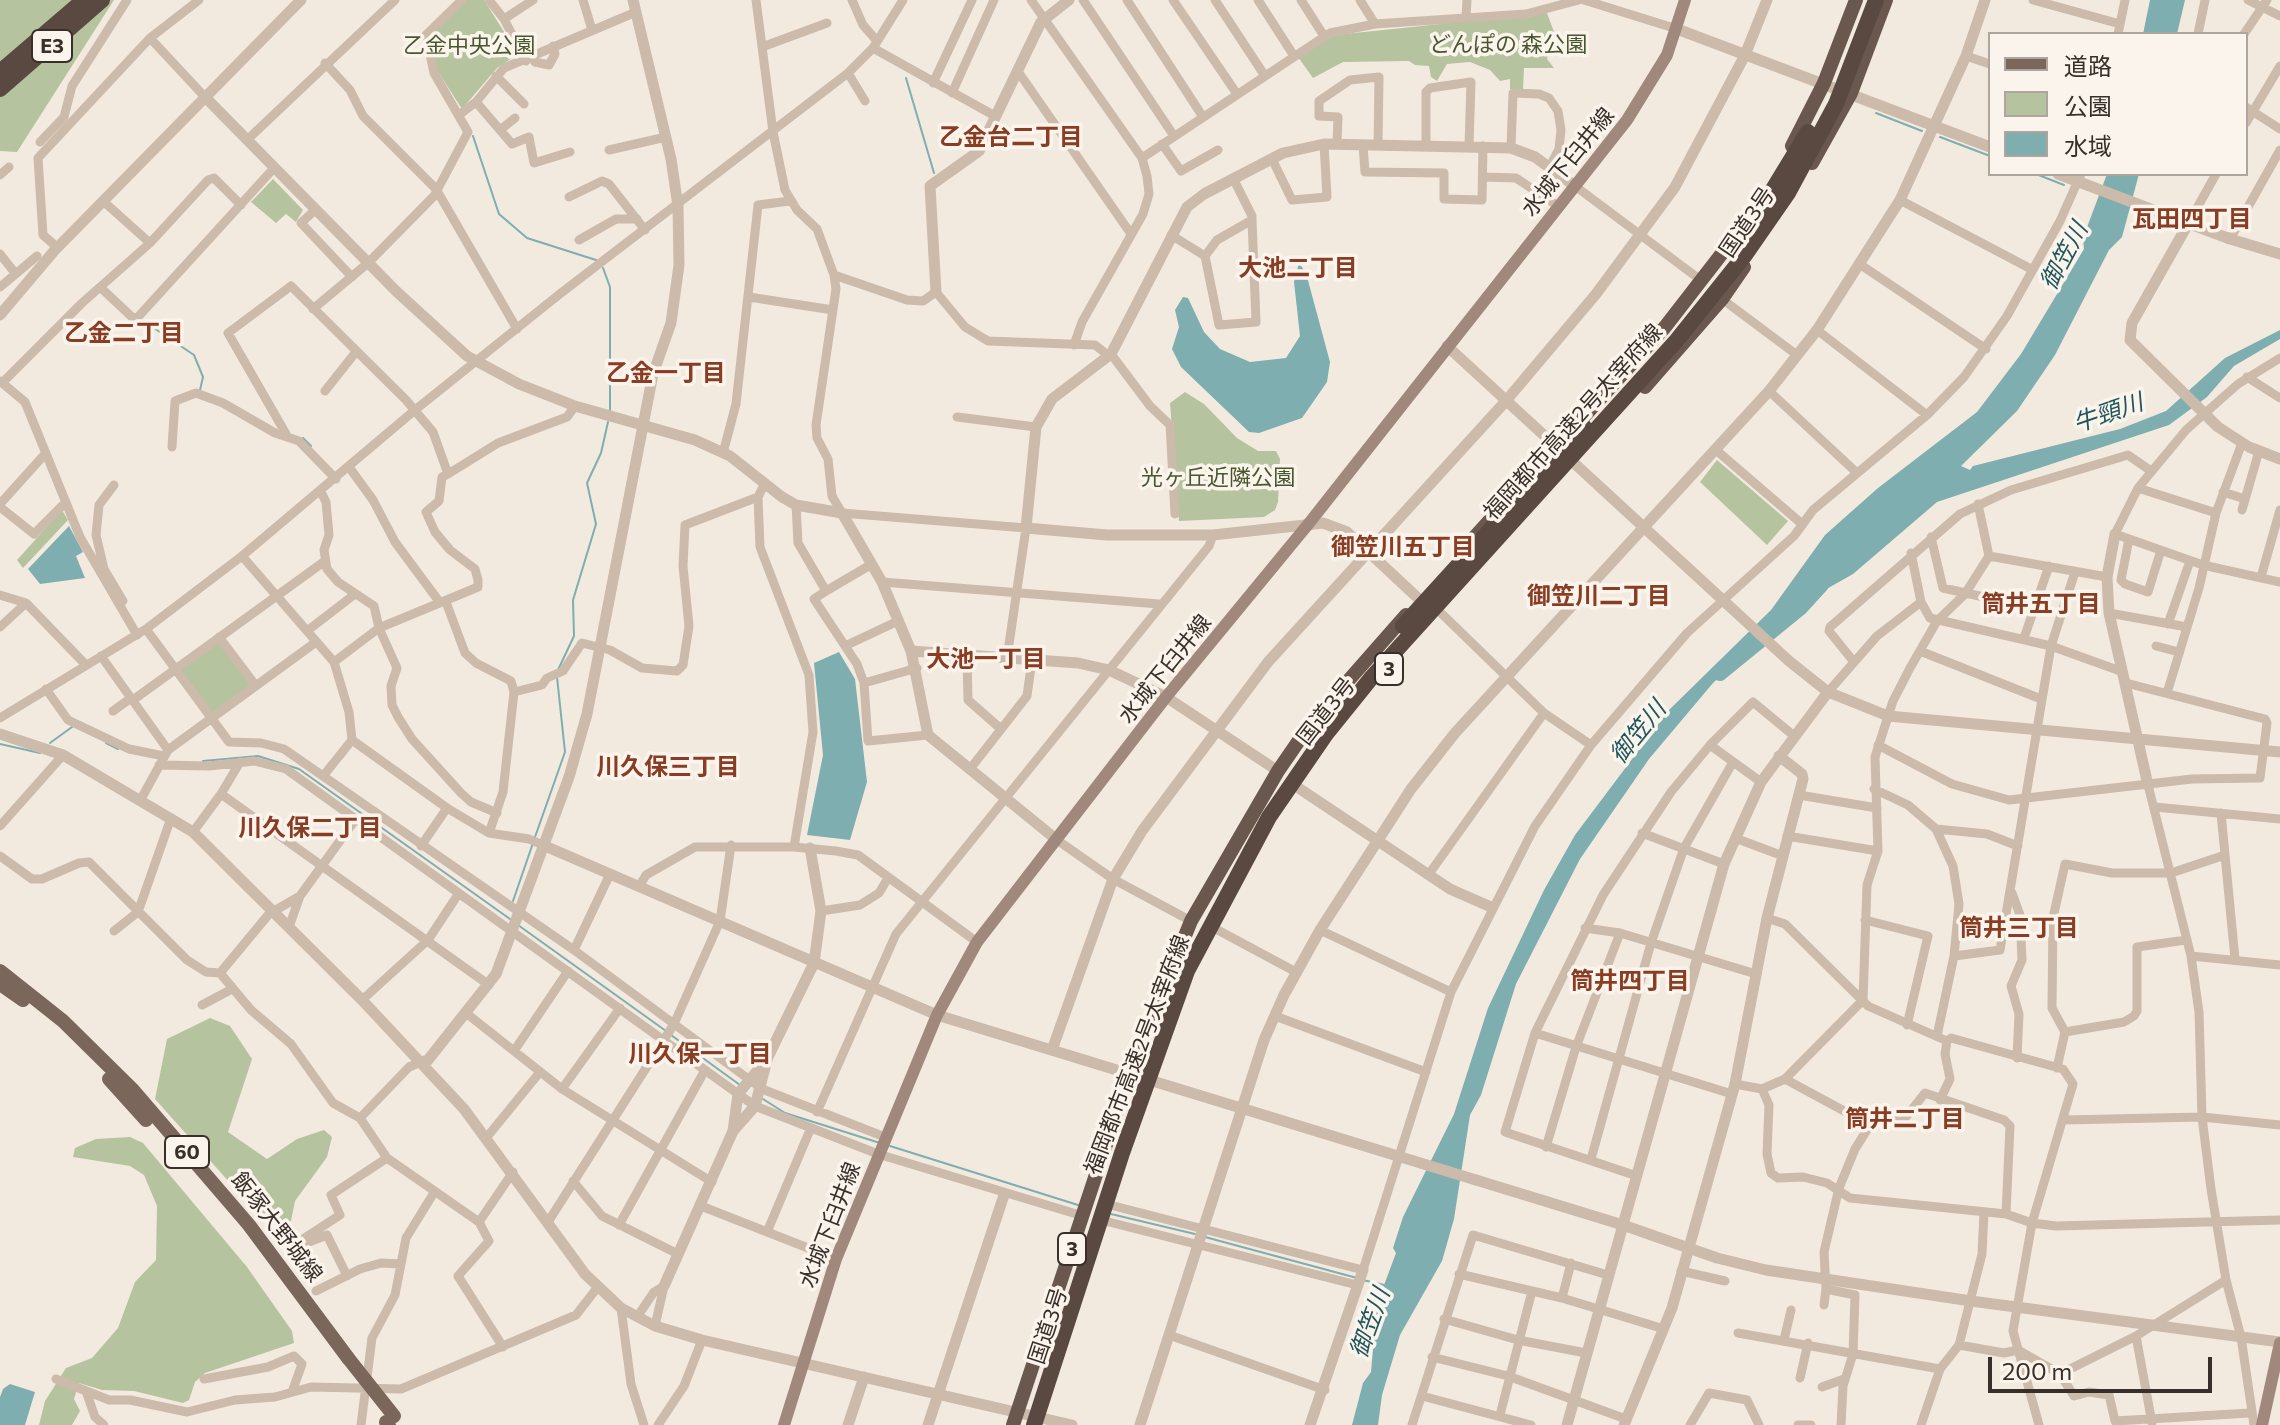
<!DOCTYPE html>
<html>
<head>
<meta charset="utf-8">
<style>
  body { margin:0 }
  #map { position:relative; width:2280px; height:1425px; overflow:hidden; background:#f3eadf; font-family:Commissioner,"Noto Sans JP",sans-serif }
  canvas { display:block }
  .legend { position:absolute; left:1988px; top:32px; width:260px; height:144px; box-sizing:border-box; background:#faf4ec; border:2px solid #ada59e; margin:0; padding:10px 14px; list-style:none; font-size:24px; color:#392f2a }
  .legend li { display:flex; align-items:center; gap:16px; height:40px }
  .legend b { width:40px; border:2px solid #ada59e }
  .scale { position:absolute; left:1988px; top:1357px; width:224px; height:36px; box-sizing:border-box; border:4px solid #392f2a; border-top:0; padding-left:10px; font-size:24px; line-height:28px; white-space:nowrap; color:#392f2a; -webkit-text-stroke:6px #faf4ec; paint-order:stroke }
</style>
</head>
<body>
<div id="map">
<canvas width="2280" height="1425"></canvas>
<ul class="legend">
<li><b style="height:10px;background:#7b665b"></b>道路</li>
<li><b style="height:22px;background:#b6c39f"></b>公園</li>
<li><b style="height:22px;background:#7eaeb0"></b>水域</li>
</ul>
<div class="scale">200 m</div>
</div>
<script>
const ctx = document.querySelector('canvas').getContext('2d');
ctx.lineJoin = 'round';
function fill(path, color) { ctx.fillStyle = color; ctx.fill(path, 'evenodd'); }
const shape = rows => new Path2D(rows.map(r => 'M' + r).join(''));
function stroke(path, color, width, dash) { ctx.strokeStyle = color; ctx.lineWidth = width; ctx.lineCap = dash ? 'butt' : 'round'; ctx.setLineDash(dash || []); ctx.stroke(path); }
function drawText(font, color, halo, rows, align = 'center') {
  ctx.font = font + ' Commissioner,"Noto Sans JP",sans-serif'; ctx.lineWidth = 7; ctx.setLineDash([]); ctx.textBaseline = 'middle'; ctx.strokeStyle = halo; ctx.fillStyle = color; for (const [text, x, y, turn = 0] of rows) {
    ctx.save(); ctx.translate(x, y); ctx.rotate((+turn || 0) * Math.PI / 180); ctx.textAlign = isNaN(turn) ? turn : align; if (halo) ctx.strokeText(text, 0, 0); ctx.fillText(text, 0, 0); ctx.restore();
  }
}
fill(shape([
  [0,0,114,0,17,152,0,151],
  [466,0,484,0,518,54,497,68,462,109,437,70,430,35],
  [1547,13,1554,32,1547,59,1554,68,1524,68,1523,90,1510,89,1510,79,1500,81,1490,70,1470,62,1447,64,1437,81,1431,77,1429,66,1415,65,1409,61,1343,62,1313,78,1298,57,1335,35],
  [273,179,303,210,296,222,286,214,276,223,251,202],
  [1185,392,1204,404,1237,438,1258,451,1276,451,1280,459,1278,502,1275,510,1264,517,1179,521,1170,403],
  [1717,460,1788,521,1767,545,1700,482],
  [62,510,68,520,23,568,17,560],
  [219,637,256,686,210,718,175,669],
  [210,1018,230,1026,252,1059,228,1132,267,1159,297,1139,324,1130,332,1137,327,1157,295,1201,291,1221,278,1227,248,1203,155,1099,167,1039],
  [130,1137,143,1143,247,1267,292,1331,294,1343,205,1373,195,1382,189,1400,183,1403,134,1391,102,1390,79,1383,74,1399,80,1411,72,1425,39,1425,45,1401,66,1368,92,1358,118,1328,135,1282,156,1260,157,1206,144,1175,130,1166,73,1157,75,1148,96,1139]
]), '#b6c39f');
fill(shape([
  [2150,0,2185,0,2177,34,2143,34],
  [2107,174,2139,174,2122,237,2109,250,2055,355,2017,411,1961,466,1970,470,1973,466,2120,429,2166,411,2225,358,2280,330,2280,339,2234,366,2207,397,2169,425,1937,502,1853,574,1793,608,1713,683,1649,759,1580,859,1516,984,1481,1095,1470,1115,1454,1219,1442,1261,1400,1335,1382,1395,1378,1425,1352,1425,1363,1383,1371,1372,1377,1304,1396,1253,1393,1248,1403,1217,1454,1114,1488,1008,1544,890,1575,835,1669,710,1771,610,1825,535,1878,488,1977,412,2021,354,2084,249,2083,238],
  [1299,263,1306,273,1330,362,1327,382,1302,418,1259,433,1249,432,1181,367,1172,349,1179,327,1175,310,1183,297,1188,298,1204,332,1220,349,1250,362,1286,358,1300,336,1294,282],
  [69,526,83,552,76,556,85,578,40,584,28,569],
  [839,652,855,679,867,782,850,840,807,835,823,755,814,663],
  [10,1384,35,1392,25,1425,0,1425,0,1397,3,1389]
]), '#7eaeb0');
stroke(shape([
  [906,78,934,173],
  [1876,113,1922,131],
  [473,136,499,214,527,238,596,260],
  [1940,137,1990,156],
  [2036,174,2064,185],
  [603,268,610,287,610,411],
  [154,328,194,355,203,377,200,390],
  [303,438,311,446],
  [558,670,574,636,573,600,596,524,587,483,601,453,608,422],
  [50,743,72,727],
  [106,743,118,749],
  [0,744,40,753],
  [203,761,258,756,299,769,510,919],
  [535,837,565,752,557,677],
  [513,901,533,843],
  [518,925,666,1031],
  [671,1035,740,1085],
  [763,1099,785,1113,880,1143],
  [890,1146,1078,1205],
  [1111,1214,1195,1234],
  [1205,1237,1357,1278],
  [1363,1280,1384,1285]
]), '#7eaeb0', 2);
stroke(shape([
  [1720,674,1801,608,1822,585]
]), '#7eaeb0', 14);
stroke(shape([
  [489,0,504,19,526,61],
  [583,0,592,30],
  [756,0,773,132,785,190,797,210,817,229,834,275,836,289,816,425,817,438,828,459,832,496,842,513,1026,528,1007,658],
  [852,0,863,25,877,41],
  [1031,0,1142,158,1147,176,1149,194,1143,214,1082,322,1074,345],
  [1083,0,1174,136],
  [1127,0,1203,117],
  [1173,0,1237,94],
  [1215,0,1265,76],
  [1258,0,1294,56],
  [1301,0,1324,36],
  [1360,0,1375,24],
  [1584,0,1677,29],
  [2033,0,2120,24],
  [2248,0,2280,16],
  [1466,18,1467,0],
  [504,19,533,0],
  [2118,34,2125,0],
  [2198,34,2205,0],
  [2244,34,2267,0],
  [150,38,204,96],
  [762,47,827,23],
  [873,48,995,116],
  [532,55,535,62,549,65,555,54,553,46],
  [1966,56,1990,64],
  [325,63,350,90,363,116,436,189,517,329],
  [1017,70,1131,234],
  [848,73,865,101],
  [496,76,524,104],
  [933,83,972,0],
  [952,93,994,0],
  [476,102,512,144,529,137,534,163,570,152],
  [2246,107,2280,129],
  [459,115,476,102,504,68,636,12],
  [2246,123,2280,66],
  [500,130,515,118],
  [247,140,395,0],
  [40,142,64,117,72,86,127,0],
  [1162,144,1181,171,1218,150],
  [1337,144,1338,117,1319,116,1319,101,1350,80,1379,77,1378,145],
  [1363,145,1365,172,1444,173,1444,199,1482,200,1483,146],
  [1426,145,1426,92,1430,88,1471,82,1469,146],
  [1511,148,1513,93,1539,94,1549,98,1558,111,1561,130,1559,149,1550,166],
  [609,150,666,137],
  [1142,158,1330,33,1375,24,1526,14,1579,0],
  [1272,159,1292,200,1327,197,1324,144],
  [0,175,9,167],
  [1483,177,1516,178,1558,206],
  [1233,178,1252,216,1252,220,1256,322,1219,325,1205,256,1217,240,1252,220],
  [1575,186,1702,281],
  [569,197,602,181,609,184,645,230],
  [1900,200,2033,270],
  [103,201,150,243],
  [315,210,301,223,352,277],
  [2188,224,2216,174],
  [1171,235,1205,256],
  [2230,239,2280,150],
  [579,240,616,219,637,219],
  [58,248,43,235,38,158,150,38,199,0],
  [0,254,15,273],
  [1861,265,1986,349],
  [834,275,907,300,923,301,936,292,965,327,988,341,1095,345,1109,356],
  [0,287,37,256],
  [100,287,133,318,138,317,274,168],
  [749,297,833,310],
  [1722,299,1797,355],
  [313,309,368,263,434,196,468,132,434,73,426,35,462,0],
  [1817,330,1927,415],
  [1111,354,1150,406,1170,425,1175,514],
  [2280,358,2238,384,2186,430,2138,488,2115,534,2203,565,2280,582],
  [2247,377,2280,398],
  [0,381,25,402,80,537,137,635],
  [2,383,82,303,150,243,208,180,214,178,241,205],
  [325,391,355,353],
  [1769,391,1856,472],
  [957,417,1036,427],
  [286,434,228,333,291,286,406,400,433,432,448,474,442,477,439,501,426,512,435,532,450,550,475,569,478,580,478,587,379,628,334,662],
  [172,447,175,401,196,393,223,403,275,433,299,441,336,479],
  [1716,450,1802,524],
  [723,453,736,404,758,205,790,201],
  [349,467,373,500,395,542,438,600],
  [448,474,498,443,567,417,575,406],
  [114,485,99,505,96,535,104,569,123,601],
  [764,485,758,497,760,547,809,675,813,732,794,847],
  [2138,488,2216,513],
  [321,492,326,502,329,535,324,550,327,569,338,582,374,606,379,628,397,668,391,686,392,705,398,717,412,739,461,793,471,802,497,813],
  [2223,492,2245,499],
  [0,504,45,454],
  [796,505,798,543,826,591,814,599,857,664,864,683,868,741,928,735],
  [0,507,34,534,66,502],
  [2242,510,2259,451],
  [1931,537,1943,588,2034,608],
  [2129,539,2121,580,2125,584,2148,592,2161,550],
  [1911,553,1921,602,1930,618,2051,646,2123,672],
  [242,556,334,662,349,712,352,740,447,808,489,833,529,839,545,846],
  [1989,556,2107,577],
  [2261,577,2280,510],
  [882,582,1159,604],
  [826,591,872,564],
  [0,595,26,603,86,665],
  [446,602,465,653,476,663,511,681,514,692,503,792,489,833],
  [1441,613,1544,713,1591,745],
  [2109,613,2187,627],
  [2168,624,2190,561],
  [0,627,26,603],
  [146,629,229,742,261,743,284,749,574,950,762,1089,885,1137],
  [307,631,355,594],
  [219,637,256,686],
  [2024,638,2049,566],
  [845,646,898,621],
  [2156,646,2179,652],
  [1920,651,2041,699],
  [967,655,968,700,1001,729],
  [101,656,168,750],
  [1854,662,1829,631,1830,627,1960,514,2011,490,2128,455,2151,471],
  [864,683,917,668],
  [46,689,68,720,129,749,164,756],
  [514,692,542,685,547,678,563,671,582,643,610,650,642,668,677,671,683,665,689,626,683,566,685,525,758,497],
  [1828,692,1877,636,1921,602],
  [2167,693,2199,588,2216,513,2242,443],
  [133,700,325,561],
  [113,711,131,698],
  [0,718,146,629,242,556,415,410,561,293,848,73,873,48,903,0],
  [1710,745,1761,782],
  [1878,745,1952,784,2009,800,2192,779,2260,778,2267,723,2265,719,2126,683],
  [159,765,209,766,254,761,286,769,755,1106,878,1154,1083,1216],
  [970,769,1027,696,1032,660],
  [324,775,352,740],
  [2148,785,2191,956,2199,1012,2202,1117,2211,1189,2226,1280,2241,1337,2254,1425],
  [1874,789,1908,805,1936,829,1953,866,1959,904,1954,956,1937,1036],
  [221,794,489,985],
  [1799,795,1877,808],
  [141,799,168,750,316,642],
  [2155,807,2280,819],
  [2221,813,2235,959],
  [0,826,63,755],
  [1936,829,1987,834,2018,846],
  [193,832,221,794,240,762],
  [1642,833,1724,864],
  [1787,836,1878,851],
  [1735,838,1783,856],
  [1057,840,1113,879,1191,921],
  [421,846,447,808],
  [0,856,32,879,42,879,79,863,89,862,187,960,206,972,220,973,251,1010,291,1044,333,1103,360,1118,387,1158,479,1222,489,1241,458,1276,503,1347],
  [1429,874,1544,713],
  [640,885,646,875,695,847,794,847,836,851,858,855,977,942],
  [2012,893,2020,915,2022,960,2011,986,2019,1014,2017,1058],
  [821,911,860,905,879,893,888,878],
  [1767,918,1785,924,1868,1006,1947,1041,1951,1038,2063,1069,2073,1084,2032,1223,2013,1331,2039,1425],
  [1865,920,1928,936,1907,1025],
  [289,927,300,896],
  [1214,928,1296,972],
  [1585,928,1620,933,1756,974],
  [1320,930,1451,992],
  [114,931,138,912,171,818],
  [574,950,610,874],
  [1954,956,2000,950,2051,646,2075,572],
  [2191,956,2280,965],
  [220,973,269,914,300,896,355,820],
  [362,1000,428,940,459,893],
  [202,1005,232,989],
  [466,1013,562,1089,712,1182],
  [1275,1016,1426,1072],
  [2065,1032,2124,1022,2134,1016,2137,1011,2137,947,2186,940],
  [1535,1033,1732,1094],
  [514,1051,568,971],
  [2057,1068,2065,1032,2052,1008,2053,918,2065,864,2112,873,2171,873,2225,855],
  [1785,1079,1870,1125],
  [1735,1084,1762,1089,1785,1079,1863,1000,1867,885,1878,851,1875,757,1893,701,1910,668,1937,621,1965,594,1989,556,1978,504],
  [562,1089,620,1008],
  [1762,1089,1769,1105,1767,1154,1771,1173,1778,1178,1803,1177,1827,1183,1850,1198,2006,1214,2032,1223,2056,1226,2280,1220],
  [1940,1100,1950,1079,1945,1054,1947,1041],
  [817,1112,896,934,1209,546,1213,535],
  [360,1118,409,1067,421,1062],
  [2064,1120,2202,1117,2280,1125],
  [487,1137,540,1072],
  [1546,1147,1576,1047,1620,933],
  [1591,1159,1651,943,1684,848,1733,762],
  [1637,1176,1505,1132,1535,1033,1603,895,1671,792,1710,745,1753,702,1793,735],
  [573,1181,602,1216,678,1254],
  [1110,1205,1363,1270,1451,992,1535,826,1591,745,1687,633,1794,536,1813,510,1927,415,1964,377,2007,316,2060,221,2081,174],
  [701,1206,836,1259],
  [1105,1221,1357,1285],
  [479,1222,513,1172],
  [548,1222,674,1024,720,921,731,845],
  [619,1225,705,1070],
  [767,1232,810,1130],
  [1681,1271,1725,1281],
  [1459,1274,1562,1298,1664,1329],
  [347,1276,327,1235,309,1242,300,1241,340,1215,331,1195,387,1158],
  [316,1291,360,1269,381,1263,401,1264],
  [1562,1298,1571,1263],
  [1824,1305,1826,1289],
  [621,1308,631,1384,644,1425],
  [637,1317,654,1292,664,1286],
  [1444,1319,1518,1340,1586,1353],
  [655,1326,664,1286],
  [1738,1333,1940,1369],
  [1169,1335,1325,1390],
  [2136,1336,2152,1423],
  [1784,1340,1791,1310],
  [1959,1345,2004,1353,2018,1350,2060,1374,2136,1336,2226,1280],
  [1432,1357,1508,1376,1626,1419],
  [2060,1374,2074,1396,2089,1392,2109,1395,2115,1421,2250,1413],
  [1800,1378,1808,1343],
  [56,1379,109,1400,130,1400,187,1412,235,1400,275,1397,311,1387,401,1389,576,1315,597,1288],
  [204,1379,268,1367,294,1356,302,1364,292,1392],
  [1822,1387,1844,1379],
  [86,1391,95,1417,104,1425],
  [1422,1396,1531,1425],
  [1500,1415,1532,1291],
  [361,1425,372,1338,395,1295,406,1238,435,1191],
  [658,1425,684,1386,702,1340],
  [1412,1425,1473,1235,1608,1275],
  [1690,1425,1709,1393,1747,1400,1759,1425],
  [1798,1425,1811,1425],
  [1841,1425,1843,1386,1853,1354,1855,1295,1826,1289,1824,1252,1839,1188,1855,1149,1877,1114,1902,1122,1925,1093,2004,1120,2010,1126,2006,1214],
  [1921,1425,1940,1369,1959,1345,1982,1254,1984,1212]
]), '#ccbaab', 9);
stroke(shape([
  [1677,29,1990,147],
  [204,96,396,291,467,356,519,384,575,406,695,440,730,456,782,497,796,505,842,513,882,582,911,651,928,735,1057,840],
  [2058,174,2230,239,2280,254],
  [2188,224,2132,323,2130,340,2218,427,2249,447,2280,459],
  [936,292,930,186,979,151,1041,22,1069,0],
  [0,315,54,251,301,0],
  [1447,346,1789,661,1828,692,1888,716,2280,752],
  [2115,534,2107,577,2109,613,2148,785],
  [1420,600,1347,532,1323,523,1213,535,1107,535,1026,528,1036,427,1052,399,1111,354,1187,207,1204,194,1283,153,1324,144,1511,148,1535,157,1575,186],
  [911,651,1078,663,1109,670,1166,697,1278,771],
  [0,734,63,755,193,832,362,1000,464,1109,585,1274,621,1308,655,1326,702,1340,1072,1425],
  [1297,787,1450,889,1491,907],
  [545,846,937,1015,1623,1225,1717,1258,1766,1270,1971,1301,2280,1342],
  [1052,1050,1113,879,1142,831,1268,662,1505,402,1596,294,1675,187,1745,55,1767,0],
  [421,1062,428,1060,496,974,569,777,587,714,653,374,671,323,679,265,678,206,671,159,633,0],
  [733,1131,755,1106,767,1060],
  [664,1286,733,1131,738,1094,767,1059,814,963,821,911,810,848],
  [848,1425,864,1377],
  [928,1425,1004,1195],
  [1140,1425,1264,1040,1284,995,1320,930,1411,789,1455,733,1769,391,1817,330,1900,200,1966,56,1985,0],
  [1310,1425,1363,1270],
  [1567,1425,1724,864,1761,782,1828,692],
  [1624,1425,1672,1308,1735,1084,1767,918,1803,779,1802,774,1779,756]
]), '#ccbaab', 11);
stroke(shape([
  [784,1425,836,1259,937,1015,977,942,1166,697,1310,522,1627,120,1667,55,1685,0],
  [2262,1425,2280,1343]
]), '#a0897c', 12);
stroke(shape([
  [0,971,63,1021,133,1090,249,1225,348,1358],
  [0,984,23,1000],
  [109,1079,146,1120],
  [386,1422,389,1425]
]), '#7b665b', 14);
stroke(shape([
  [1792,146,1824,83,1856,0],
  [1812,163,1851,93,1886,0],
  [1645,387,1722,299,1744,267],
  [1462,551,1665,327,1744,225],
  [1013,1425,1130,1072,1191,921,1278,771,1311,723,1406,615]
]), '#6a584e', 14);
stroke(shape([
  [0,72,84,0],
  [0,89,102,0]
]), '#5a4941', 16);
stroke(shape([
  [348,1358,394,1416]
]), '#7b665b', 14);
stroke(shape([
  [1741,242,1808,132],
  [1403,626,1584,427],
  [1034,1425,1122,1153,1187,971,1269,817,1326,734,1372,677,1677,340,1745,255,1788,193,1836,104,1876,0]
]), '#5a4941', 16);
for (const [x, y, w] of [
  [52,46,40],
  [1389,669,28],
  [187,1152,44],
  [1072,1249,28]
]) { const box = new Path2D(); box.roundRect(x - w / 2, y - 16, w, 32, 6); ctx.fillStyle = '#faf4ec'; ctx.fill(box); stroke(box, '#392f2a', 2); }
drawText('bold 20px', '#392f2a', null, [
  ["E3",52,46],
  ["3",1389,669],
  ["60",187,1152],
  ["3",1072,1249]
]);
drawText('22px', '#48582e', '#faf4ec', [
  ["どんぽの 森公園",1508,45],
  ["乙金中央公園",469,46],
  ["光ヶ丘近隣公園",1218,478]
]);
drawText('22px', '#392f2a', '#faf4ec', [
  ["水城下臼井線",1568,162,-51],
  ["国道3号",1747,222,-56],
  ["福岡都市高速2号太宰府線",1573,422,-48],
  ["水城下臼井線",1165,669,-51],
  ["国道3号",1326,711,-52],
  ["福岡都市高速2号太宰府線",1137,1055,-69],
  ["水城下臼井線",830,1225,-69],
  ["飯塚大野城線",277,1227,52],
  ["国道3号",1048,1326,-72]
]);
drawText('bold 24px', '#893d23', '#faf4ec', [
  ["乙金台二丁目",1011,137],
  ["瓦田四丁目",2192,219],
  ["大池二丁目",1298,268],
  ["乙金二丁目",124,333],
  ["乙金一丁目",666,373],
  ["御笠川五丁目",1403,547],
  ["御笠川二丁目",1599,596],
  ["筒井五丁目",2041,604],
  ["大池一丁目",986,659],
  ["川久保三丁目",668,767],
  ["川久保二丁目",310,828],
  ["筒井三丁目",2019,928],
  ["筒井四丁目",1630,981],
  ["川久保一丁目",700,1054],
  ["筒井二丁目",1905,1119]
]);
drawText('italic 24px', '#1f565b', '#faf4ec', [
  ["御笠川",2064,256,-62],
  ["牛頸川",2108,413,-19],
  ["御笠川",1638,732,-51],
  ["御笠川",1370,1323,-70]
]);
</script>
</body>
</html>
